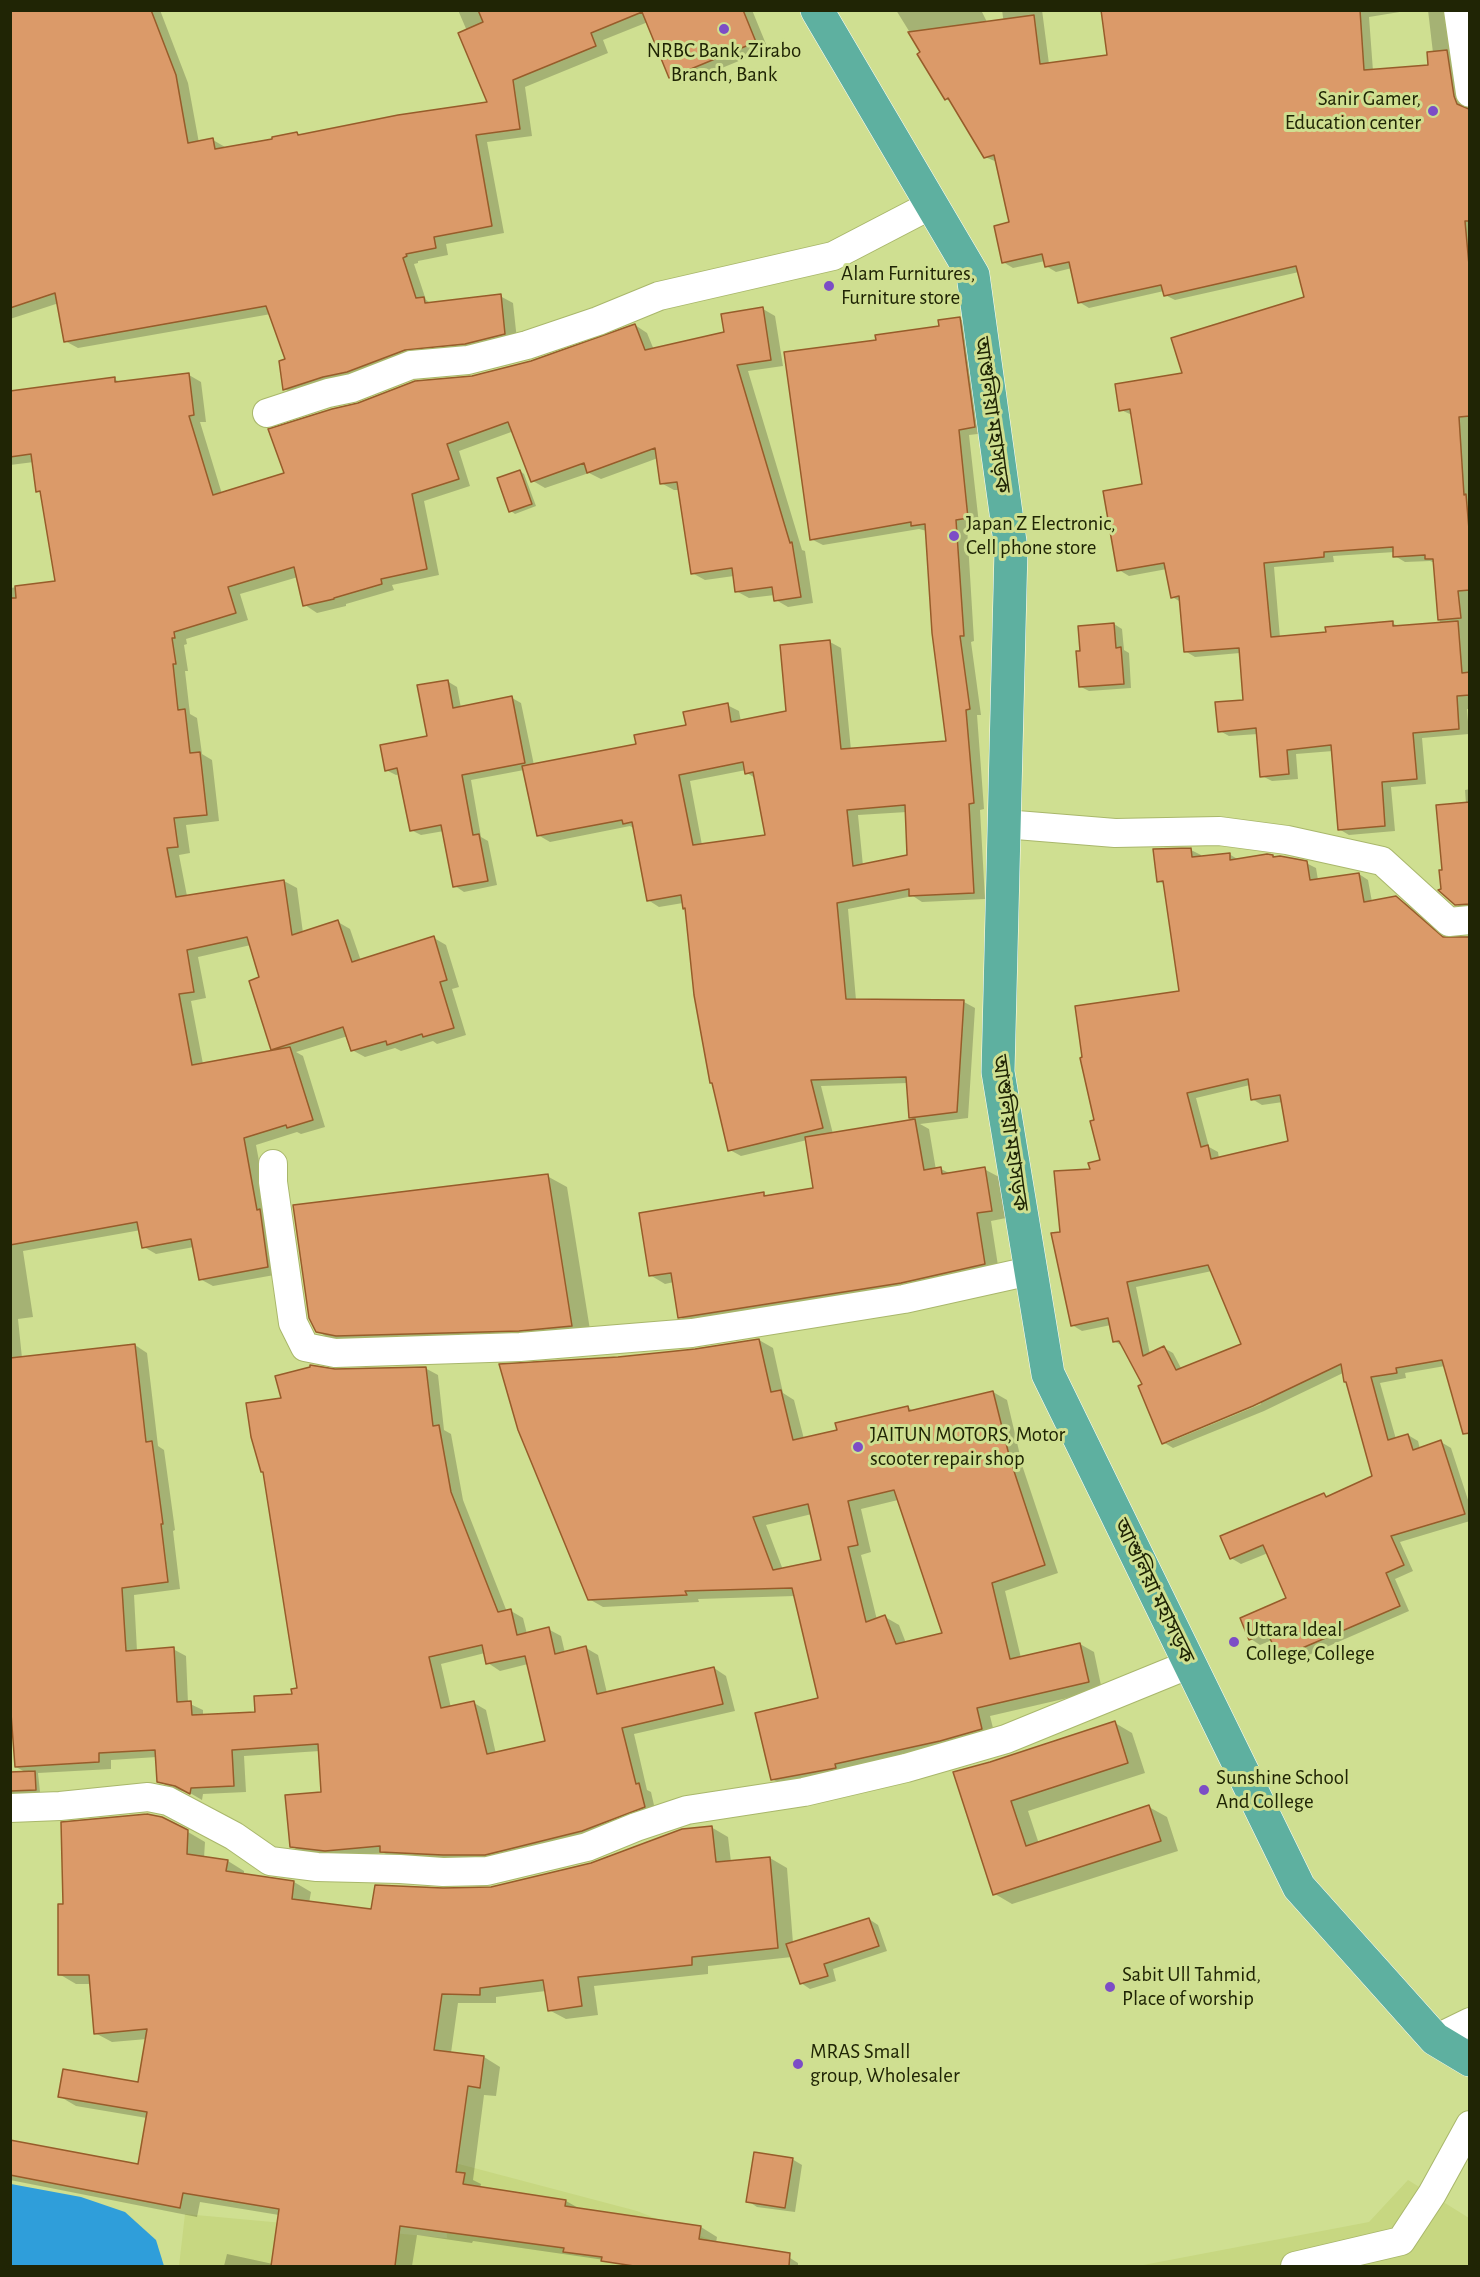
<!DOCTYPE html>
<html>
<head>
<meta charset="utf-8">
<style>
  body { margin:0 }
  #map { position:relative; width:1480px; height:2277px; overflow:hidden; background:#cfdf91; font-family:"Alegreya Sans",sans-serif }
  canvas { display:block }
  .frame { position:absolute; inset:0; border:12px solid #202505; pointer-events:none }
</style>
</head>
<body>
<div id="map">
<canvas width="1480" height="2277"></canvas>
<div class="frame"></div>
</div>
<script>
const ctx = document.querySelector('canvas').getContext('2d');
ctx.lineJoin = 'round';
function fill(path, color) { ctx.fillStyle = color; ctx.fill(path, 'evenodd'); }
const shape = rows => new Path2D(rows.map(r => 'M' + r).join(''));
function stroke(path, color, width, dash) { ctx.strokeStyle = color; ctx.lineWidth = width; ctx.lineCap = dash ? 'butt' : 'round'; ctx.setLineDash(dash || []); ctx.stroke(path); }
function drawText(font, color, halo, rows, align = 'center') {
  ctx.font = font + ' "Alegreya Sans","Noto Sans Bengali",sans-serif'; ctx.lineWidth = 6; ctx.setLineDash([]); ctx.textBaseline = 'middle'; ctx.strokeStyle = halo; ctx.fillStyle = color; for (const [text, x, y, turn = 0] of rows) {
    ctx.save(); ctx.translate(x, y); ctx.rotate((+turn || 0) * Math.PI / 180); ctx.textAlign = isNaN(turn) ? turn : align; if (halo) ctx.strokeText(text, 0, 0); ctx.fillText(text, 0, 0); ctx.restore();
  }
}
fill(shape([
  [440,2159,637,2211,777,2266,179,2266,185,2214,447,2238],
  [1408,2180,1469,2218,1469,2266,1138,2266,1369,2222]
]), '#c7d781');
fill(shape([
  [11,2184,81,2197,125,2212,156,2240,164,2266,11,2266]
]), '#2f9eda');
fill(shape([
  [18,10,160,10,188,83,199,143,213,140,225,147,274,141,297,134,301,136,489,103,467,31,458,10,752,10,768,49,683,84,671,77,648,22,603,40,608,53,525,87,532,136,487,142,504,233,446,244,448,255,418,261,418,263,414,264,426,300,432,304,500,296,513,303,517,340,297,397,285,389,287,360,271,314,78,348,65,341,59,303,10,319,10,14],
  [896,10,981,10,1010,68,1002,10,1042,10,1049,64,1109,56,1102,10,1412,10,1369,17,1373,71,1430,67,1433,53,1428,10,1452,10,1463,102,1470,111,1470,596,1468,596,1470,709,1467,709,1469,734,1422,738,1426,784,1391,787,1395,831,1349,835,1339,829,1333,751,1296,754,1298,779,1272,781,1262,776,1258,734,1229,736,1220,731,1245,702,1240,653,1195,657,1185,651,1181,602,1172,597,1167,569,1129,576,1119,570,1143,485,1132,415,1121,410,1184,374,1306,298,1299,272,1175,300,1165,295,1164,291,1089,308,1079,302,1072,268,1056,272,1046,266,1045,261,1013,268,1003,262,1011,224,997,162,985,157,952,102,946,99,922,52],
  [1395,552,1395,556,1405,562,1430,561,1435,563,1440,624,1400,627,1392,623,1327,633,1280,638,1274,567,1334,562,1333,556],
  [763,309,775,316,783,366,748,371,802,550,805,551,813,603,788,607,776,600,775,595,749,598,736,591,734,576,705,580,692,573,680,490,674,490,661,483,658,458,601,479,589,473,545,488,533,481,514,431,459,451,470,486,424,501,439,575,392,585,394,590,346,604,346,606,317,613,305,605,298,577,240,594,248,620,186,639,187,644,184,645,188,671,185,671,190,714,197,718,202,754,212,760,219,821,186,825,190,853,179,855,187,896,284,881,297,888,303,933,338,922,350,929,361,961,434,938,446,945,459,987,452,989,466,1035,437,1044,433,1041,401,1051,395,1048,365,1057,352,1050,348,1036,296,1052,303,1056,325,1127,301,1134,297,1132,256,1145,280,1274,213,1286,200,1279,194,1247,156,1254,144,1247,141,1230,23,1251,33,1317,18,1319,22,1358,135,1345,147,1353,158,1446,164,1450,175,1530,173,1531,180,1589,134,1595,137,1651,173,1649,186,1656,188,1703,203,1710,203,1716,256,1713,293,1695,299,1690,283,1399,335,1371,425,1368,438,1375,444,1430,451,1434,463,1500,507,1612,511,1611,523,1618,527,1634,548,1629,561,1636,565,1653,586,1648,598,1655,607,1693,714,1668,726,1676,735,1711,634,1734,647,1790,651,1792,656,1814,498,1861,394,1858,384,1853,332,1857,304,1853,291,1846,322,1793,320,1751,244,1756,246,1792,203,1794,202,1800,190,1793,171,1788,159,1781,157,1757,111,1760,111,1769,38,1773,40,1792,10,1795,10,1774,27,1773,16,1767,10,1675,10,588,57,582,42,494,38,491,34,462,10,465,10,392,114,379,122,383,189,375,201,382,206,422,200,422,222,494,286,473,472,378,532,362,635,325,647,333,654,350,725,333],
  [251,945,261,978,272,1049,276,1051,203,1064,191,1001,206,998,198,957],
  [485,1653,488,1663,500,1671,528,1664,546,1742,496,1754,486,1710,474,1703,451,1708,441,1664],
  [960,319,971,325,986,433,969,435,979,524,967,526,974,641,971,642,981,715,977,715,984,809,980,810,985,899,922,902,913,896,848,909,856,1000,964,1002,975,1008,968,1118,920,1124,929,1129,936,1170,941,1169,951,1174,984,1169,999,1177,1006,1218,991,1221,999,1272,694,1325,679,1317,674,1282,665,1284,650,1275,764,1194,769,1197,815,1189,807,1140,741,1156,730,1150,713,1084,711,1083,687,909,684,908,683,903,659,907,648,900,635,829,630,826,550,842,538,835,524,770,471,780,481,837,488,841,497,885,464,892,455,886,444,831,421,835,411,830,400,774,396,775,386,770,428,737,447,681,457,687,461,708,512,698,521,703,534,765,638,745,688,726,727,705,739,711,741,722,788,713,830,642,841,648,851,750,948,743,927,531,919,529,823,545,811,539,878,342,941,327],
  [746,770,747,773,755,778,767,837,702,845,690,781],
  [907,812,909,856,863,866,858,815],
  [908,1083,910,1117,915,1121,833,1134,821,1086],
  [520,471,524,474,536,506,515,514,511,511,499,479],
  [1114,624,1122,629,1124,650,1129,653,1131,688,1089,691,1081,687,1081,652],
  [1470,789,1470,910,1466,910,1456,904,1443,872,1466,804,1465,790],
  [1191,850,1201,855,1201,858,1229,854,1239,860,1273,856,1306,863,1316,868,1318,880,1359,874,1368,880,1372,902,1396,898,1407,904,1446,939,1445,1366,1405,1373,1406,1378,1380,1383,1396,1439,1408,1435,1418,1441,1420,1449,1441,1442,1451,1448,1470,1506,1470,1521,1400,1542,1413,1571,1395,1579,1409,1611,1290,1663,1280,1657,1272,1640,1260,1645,1251,1639,1288,1599,1268,1553,1241,1564,1231,1558,1324,1495,1328,1498,1374,1477,1343,1373,1264,1411,1173,1448,1163,1442,1144,1385,1124,1347,1114,1341,1111,1325,1082,1331,1072,1325,1061,1233,1092,1170,1102,1161,1096,1121,1181,993,1164,884,1158,881],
  [1250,1085,1252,1099,1262,1105,1283,1102,1290,1142,1219,1159,1218,1152,1209,1147,1196,1098],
  [1212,1271,1243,1345,1182,1370,1173,1353,1164,1348,1150,1354,1136,1287],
  [1260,1402,1261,1404,1167,1443,1167,1440],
  [547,1176,567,1187,591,1336,337,1343,317,1331],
  [759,1340,773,1348,783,1393,794,1400,804,1439,838,1431,907,1407,914,1411,993,1392,1007,1400,1023,1468,1058,1573,1005,1591,1021,1658,1080,1644,1094,1652,1102,1690,990,1716,995,1736,786,1787,772,1779,820,1699,795,1596,698,1599,699,1602,603,1607,589,1599,618,1359,695,1351],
  [898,1500,943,1634,906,1643,899,1625,885,1617,877,1620,861,1555,871,1552,861,1509],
  [812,1514,823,1561,783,1570,766,1525],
  [1115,1723,1132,1733,1145,1773,1028,1811,1039,1844,1149,1807,1167,1817,1178,1851,1012,1904,995,1894,990,1764],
  [711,1827,728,1837,731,1862,770,1858,787,1868,793,1943,869,1919,878,1925,887,1951,833,1969,836,1981,810,1989,801,1983,792,1957,708,1966,708,1974,594,1986,598,2015,566,2019,549,2010,546,1991,496,1997,496,2003,458,2003,451,2053,484,2057,500,2067,496,2096,484,2095,473,2180,481,2184,480,2188,566,2201,582,2210,701,2227,717,2237,716,2243,782,2253,798,2263,798,2266,646,2266,473,2241,472,2243,417,2235,412,2266,224,2266,227,2254,273,2264,279,2215,200,2202,197,2217,10,2180,10,2141,139,2166,147,2118,76,2106,59,2096,140,2084,147,2039,112,2042,95,2033,91,1984,76,1984,59,1974,64,1906,188,1832,205,1842,204,1858,228,1861,244,1871,244,1875,294,1882,311,1892,309,1903,373,1911,443,1890,491,1889,591,1864],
  [792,2159,802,2165,795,2212,757,2207,748,2201]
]), '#0003');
const building = shape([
  [10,10,151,10,176,75,188,143,213,138,215,149,272,139,272,137,297,132,298,135,398,115,487,102,458,33,483,22,478,10,743,10,756,42,669,78,642,12,591,33,596,46,513,80,520,129,476,135,492,226,434,237,436,248,406,254,407,256,403,258,416,298,424,297,425,303,501,294,505,334,465,344,405,350,347,372,323,377,283,390,279,361,285,359,266,306,64,342,55,293,10,308,10,10],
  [1101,10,1360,10,1364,70,1428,65,1427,52,1447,50,1454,96,1457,104,1469,109,1470,221,1465,221,1470,276,1470,416,1459,417,1464,495,1466,494,1470,541,1470,590,1458,591,1461,618,1438,620,1433,559,1425,559,1425,555,1393,557,1393,547,1324,552,1324,557,1264,563,1271,637,1326,632,1325,627,1393,621,1393,626,1458,621,1462,673,1470,672,1470,695,1457,696,1459,729,1413,733,1417,779,1382,782,1385,826,1338,830,1331,745,1287,750,1289,774,1260,777,1256,728,1218,732,1215,702,1243,700,1239,648,1184,652,1179,596,1171,598,1164,563,1117,571,1103,491,1142,484,1130,409,1119,411,1115,384,1182,373,1171,338,1304,297,1296,266,1164,296,1161,285,1078,303,1069,262,1045,267,1042,254,1002,263,994,226,1009,222,994,155,984,158,948,98,945,100,917,54,920,52,908,32,1034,15,1040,64,1107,55,1101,10],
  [763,307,771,360,737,365,790,543,792,542,801,597,774,601,772,587,735,592,732,568,691,574,677,482,660,484,655,448,587,473,584,463,531,482,508,422,447,444,459,479,412,494,427,569,381,579,382,584,334,598,334,599,303,606,294,567,228,587,236,613,174,632,175,638,172,638,176,664,173,664,178,710,185,709,190,753,200,752,207,815,174,818,178,847,167,848,176,897,284,880,292,935,338,920,352,962,434,936,447,980,440,982,454,1028,423,1037,422,1034,387,1045,386,1041,351,1051,343,1027,271,1050,249,981,259,977,247,937,187,950,194,992,179,994,192,1065,290,1047,313,1120,287,1128,286,1125,244,1138,257,1210,260,1209,268,1267,199,1280,191,1239,142,1248,137,1222,10,1245,10,598,16,598,15,586,55,581,40,491,36,492,31,454,10,457,10,391,115,377,115,382,189,373,194,415,189,416,213,495,284,473,268,429,332,409,358,403,415,381,472,376,531,361,635,324,645,350,724,332,721,314,763,307],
  [960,317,975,427,959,430,968,518,956,520,964,636,960,636,970,709,966,710,974,803,969,804,974,893,909,896,909,889,837,903,846,999,964,1000,957,1112,909,1118,906,1077,811,1080,823,1128,728,1151,712,1083,710,1083,694,995,685,908,683,909,681,895,647,901,632,822,623,824,622,820,537,836,522,766,636,744,634,735,686,725,683,712,728,703,731,722,786,711,780,645,830,640,841,749,946,741,932,633,925,524,911,526,911,522,810,540,784,352,876,340,875,335,939,326,938,320,960,317],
  [743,762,745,774,753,772,765,835,693,845,679,775,743,762],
  [905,805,907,855,853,866,847,810,905,805],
  [520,470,532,504,509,512,497,478,520,470],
  [1114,623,1116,648,1121,647,1124,684,1079,687,1076,651,1080,651,1078,626,1114,623],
  [448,680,453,708,512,696,525,763,462,775,473,835,479,834,488,881,453,887,441,825,410,831,397,768,385,771,380,745,427,736,417,685,448,680],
  [1470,802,1470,904,1455,905,1438,890,1441,889,1439,870,1442,870,1436,805,1470,802],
  [1191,848,1192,857,1230,853,1230,860,1267,854,1273,855,1273,857,1280,856,1307,861,1310,880,1359,873,1364,902,1396,896,1443,937,1470,937,1470,1433,1463,1434,1442,1360,1396,1368,1397,1373,1371,1377,1388,1440,1408,1434,1413,1450,1441,1440,1465,1514,1391,1536,1404,1565,1386,1573,1400,1606,1279,1658,1267,1632,1249,1640,1240,1618,1286,1598,1263,1545,1230,1559,1220,1536,1324,1493,1326,1497,1372,1476,1346,1382,1344,1382,1341,1364,1253,1406,1162,1444,1138,1386,1142,1384,1119,1341,1113,1342,1108,1318,1071,1326,1051,1233,1060,1232,1054,1171,1090,1169,1088,1163,1100,1160,1090,1121,1094,1120,1080,1058,1082,1057,1075,1006,1179,991,1163,881,1157,882,1153,849,1191,848],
  [1248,1079,1251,1100,1280,1095,1288,1141,1211,1159,1208,1145,1201,1147,1187,1093,1248,1079],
  [1208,1265,1241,1344,1176,1370,1164,1346,1143,1356,1127,1282,1208,1265],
  [915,1119,924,1170,941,1167,942,1174,985,1167,992,1211,977,1213,985,1264,901,1283,678,1318,671,1273,649,1276,639,1213,764,1192,764,1196,813,1188,805,1137,915,1119],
  [548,1174,572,1326,519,1331,336,1336,316,1332,309,1318,293,1205,548,1174],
  [759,1339,771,1392,781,1390,793,1440,837,1430,835,1423,908,1406,909,1411,993,1391,1010,1459,1045,1565,992,1583,1010,1659,1080,1643,1089,1682,977,1708,982,1729,940,1741,835,1764,836,1768,771,1780,755,1713,818,1698,792,1588,685,1591,687,1595,588,1600,518,1430,499,1364,618,1357,695,1349,759,1339],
  [894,1490,942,1633,896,1644,885,1615,866,1622,848,1547,858,1545,848,1501,894,1490],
  [808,1504,821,1560,773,1570,753,1517,808,1504],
  [135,1344,146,1442,152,1441,163,1524,161,1524,168,1582,122,1588,126,1651,174,1647,177,1702,191,1701,192,1715,255,1712,254,1696,292,1694,291,1689,297,1688,263,1472,261,1472,251,1437,246,1403,281,1398,275,1376,310,1367,310,1365,335,1369,426,1367,433,1426,439,1425,451,1492,498,1612,511,1609,517,1635,549,1627,555,1654,586,1646,597,1694,714,1667,723,1704,622,1728,636,1784,639,1783,645,1807,582,1831,485,1855,443,1855,380,1852,380,1846,325,1851,290,1847,285,1795,321,1792,318,1744,232,1750,234,1786,191,1788,190,1794,175,1786,157,1782,155,1750,99,1753,99,1762,15,1767,10,1700,10,1358,135,1344],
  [482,1645,486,1664,525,1656,545,1741,487,1754,474,1701,441,1708,429,1657,482,1645],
  [1115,1721,1128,1763,1011,1801,1026,1846,1149,1805,1161,1841,993,1895,953,1772,990,1762,1115,1721],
  [35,1771,36,1790,10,1791,10,1772,35,1771],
  [147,1814,162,1817,188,1830,187,1854,228,1860,226,1871,294,1881,292,1899,371,1909,375,1885,443,1888,491,1887,591,1863,682,1829,712,1826,716,1862,770,1857,778,1948,692,1957,692,1965,578,1977,582,2006,548,2011,543,1980,480,1988,480,1995,442,1994,434,2050,484,2056,480,2088,468,2086,456,2172,465,2173,463,2184,566,2200,565,2206,701,2226,699,2239,790,2253,789,2266,634,2266,601,2261,602,2257,563,2252,564,2248,400,2226,395,2266,271,2266,279,2209,183,2193,180,2208,10,2175,10,2140,138,2164,147,2112,58,2097,63,2069,138,2082,147,2029,94,2034,89,1975,58,1975,58,1904,63,1904,61,1822,147,1814],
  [869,1918,879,1946,824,1964,828,1976,800,1984,786,1944,869,1918],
  [754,2152,793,2158,785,2208,746,2202,754,2152]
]);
fill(building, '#db9a69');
stroke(building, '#975c2a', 1.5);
const minor = shape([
  [1458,10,1470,93],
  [267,413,328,393,352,388,411,365,468,360,527,345,598,321,659,296,833,256,931,205],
  [1004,824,1115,833,1219,831,1287,840,1382,861,1449,922,1470,920],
  [273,1164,273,1182,293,1323,305,1347,335,1353,520,1347,692,1333,904,1299,1030,1271],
  [10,1808,60,1806,148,1797,168,1801,234,1836,270,1861,317,1867,400,1869,443,1872,487,1871,587,1847,636,1827,687,1810,804,1792,906,1768,1006,1739,1190,1664],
  [1435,2039,1470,2022],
  [1295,2266,1401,2241,1432,2194,1470,2125]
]);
const trunk = shape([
  [817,10,973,275,1011,549,998,1072,1048,1374,1299,1887,1435,2039,1470,2060]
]);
stroke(minor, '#a9b76b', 30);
stroke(trunk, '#fff', 34);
stroke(minor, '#fff', 28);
stroke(trunk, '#5eb0a0', 33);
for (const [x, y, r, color] of [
  [724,29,6,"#7c4dc6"],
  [1433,111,6,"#7c4dc6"],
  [829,286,6,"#7c4dc6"],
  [954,536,6,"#7c4dc6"],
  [858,1447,6,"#7c4dc6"],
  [1234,1642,6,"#7c4dc6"],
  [1204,1790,6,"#7c4dc6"],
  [1110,1987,6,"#7c4dc6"],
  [798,2064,6,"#7c4dc6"]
]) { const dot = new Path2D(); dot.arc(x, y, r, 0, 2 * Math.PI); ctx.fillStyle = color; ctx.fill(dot); stroke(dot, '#cfdf91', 2); }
drawText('21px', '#202505', '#cfdf91', [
  ["NRBC Bank, Zirabo",724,51,"center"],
  ["Branch, Bank",724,75,"center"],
  ["Sanir Gamer,",1421,99,"right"],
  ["Education center",1421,123,"right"],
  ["Alam Furnitures,",841,274],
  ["Furniture store",841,298],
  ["Japan Z Electronic,",966,524],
  ["Cell phone store",966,548],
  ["JAITUN MOTORS, Motor",870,1435],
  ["scooter repair shop",870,1459],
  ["Uttara Ideal",1246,1630],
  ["College, College",1246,1654],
  ["Sunshine School",1216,1778],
  ["And College",1216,1802],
  ["Sabit Ull Tahmid,",1122,1975],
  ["Place of worship",1122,1999],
  ["MRAS Small",810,2052],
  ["group, Wholesaler",810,2076]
], 'left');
drawText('21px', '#202505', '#cfdf91', [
  ["আশুলিয়া মহাসড়ক",992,415,82],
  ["আশুলিয়া মহাসড়ক",1010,1133,82],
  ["আশুলিয়া মহাসড়ক",1154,1591,64]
]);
</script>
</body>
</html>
